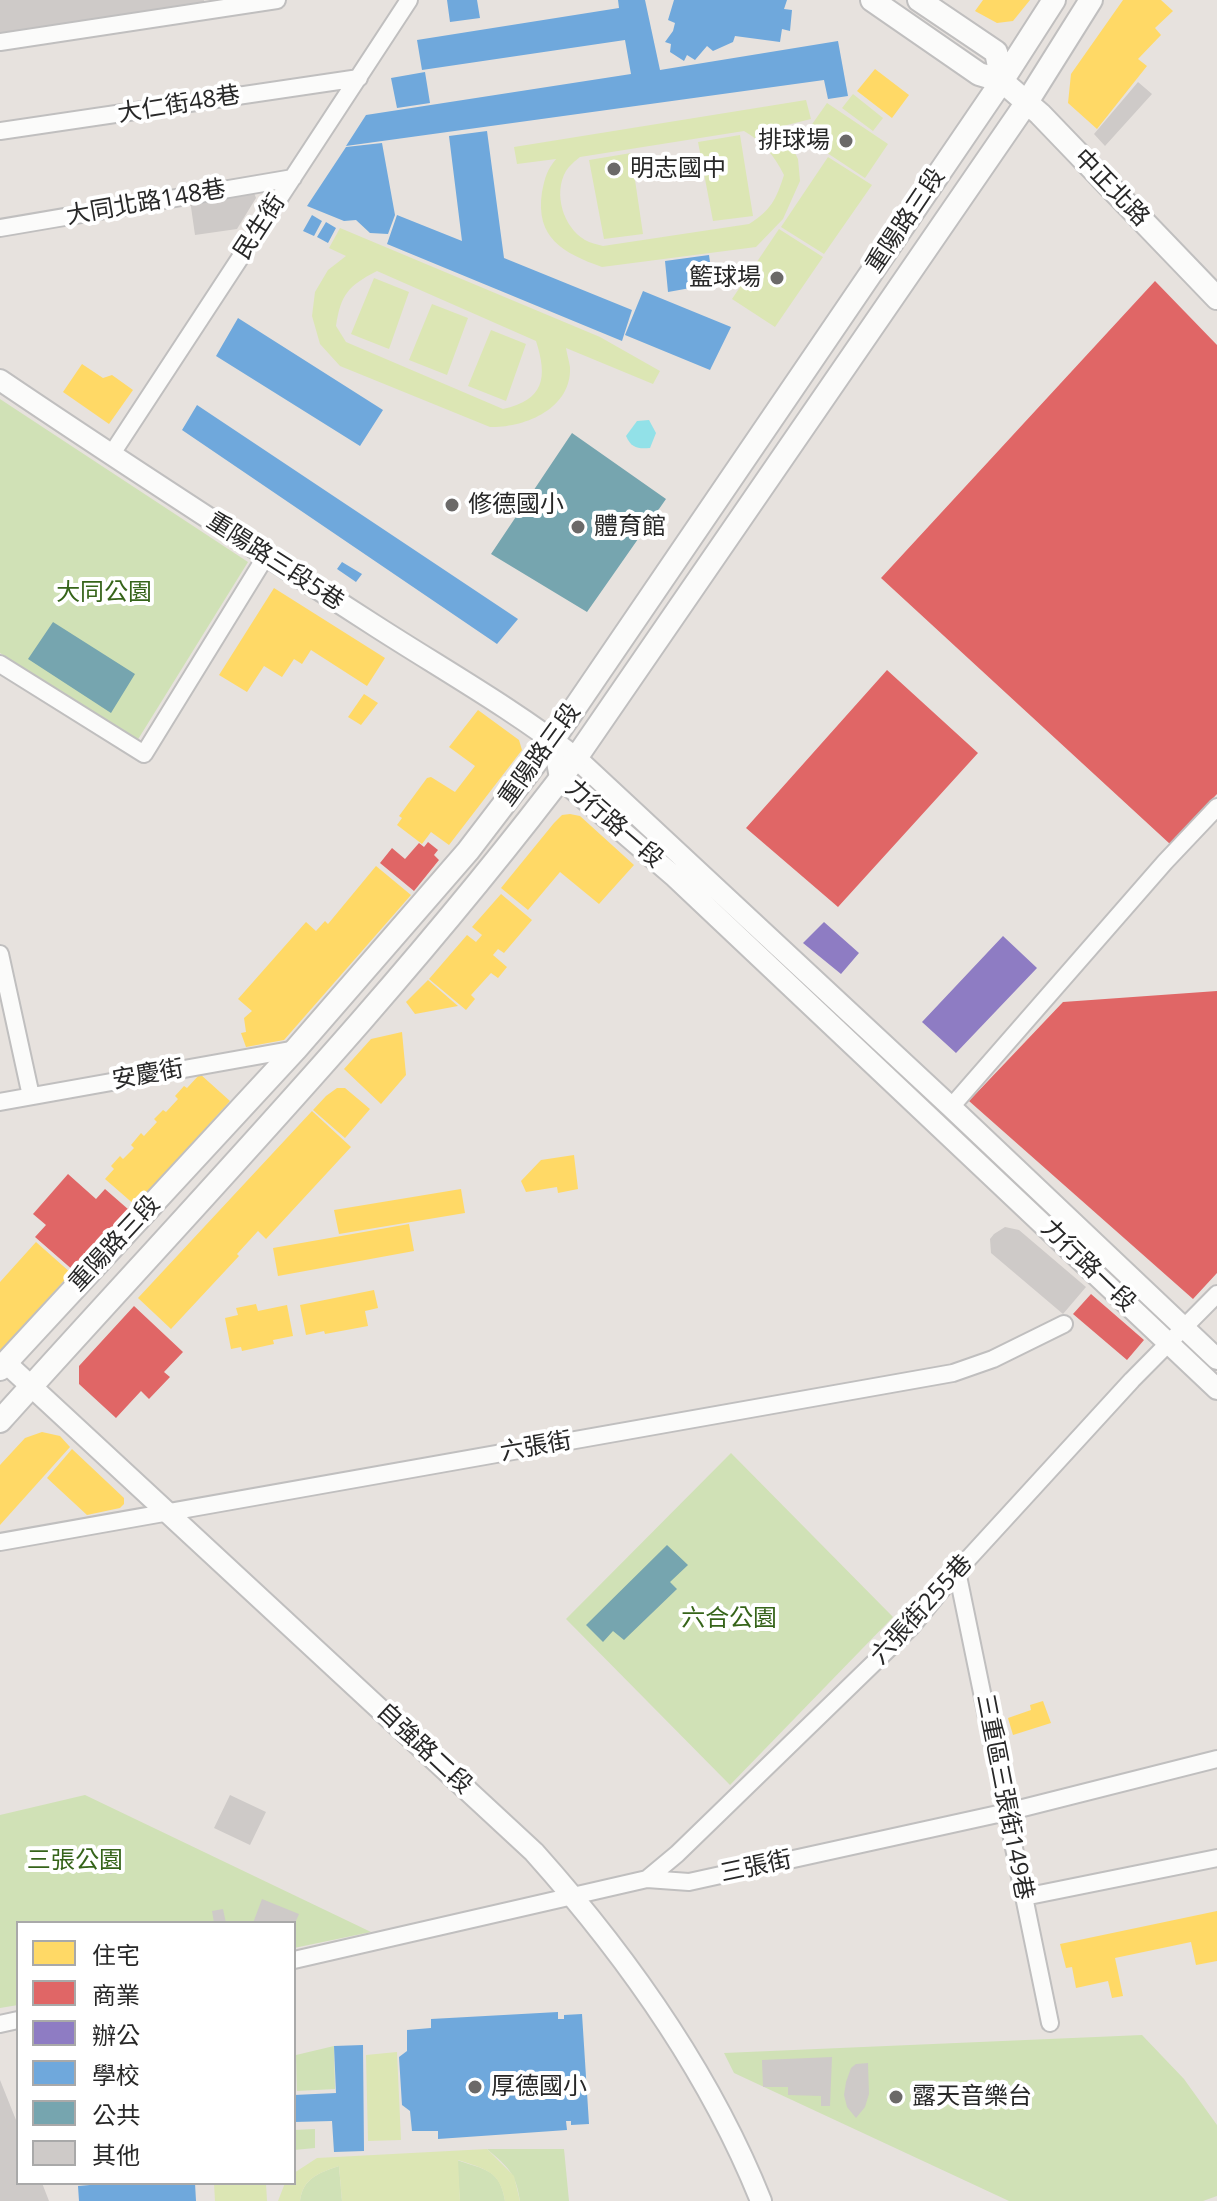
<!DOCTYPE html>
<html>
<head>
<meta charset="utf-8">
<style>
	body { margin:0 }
	#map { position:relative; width:1217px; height:2201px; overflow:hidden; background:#e7e2de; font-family:"Open Sans","Noto Sans TC",sans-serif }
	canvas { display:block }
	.legend { position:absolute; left:16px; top:1921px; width:280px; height:264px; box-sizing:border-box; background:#fff; border:2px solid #a9a9a9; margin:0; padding:10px 14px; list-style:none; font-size:24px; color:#282828 }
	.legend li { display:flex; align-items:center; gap:16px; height:40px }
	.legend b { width:40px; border:2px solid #a9a9a9 }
</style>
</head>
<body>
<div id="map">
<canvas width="1217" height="2201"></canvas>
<ul class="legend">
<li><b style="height:22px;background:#ffd966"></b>住宅</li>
<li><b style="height:22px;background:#e06666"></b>商業</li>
<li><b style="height:22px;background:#8e7cc3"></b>辦公</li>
<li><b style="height:22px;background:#6fa8dc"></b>學校</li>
<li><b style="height:22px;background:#76a5af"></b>公共</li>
<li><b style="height:22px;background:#cecac8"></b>其他</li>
</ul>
</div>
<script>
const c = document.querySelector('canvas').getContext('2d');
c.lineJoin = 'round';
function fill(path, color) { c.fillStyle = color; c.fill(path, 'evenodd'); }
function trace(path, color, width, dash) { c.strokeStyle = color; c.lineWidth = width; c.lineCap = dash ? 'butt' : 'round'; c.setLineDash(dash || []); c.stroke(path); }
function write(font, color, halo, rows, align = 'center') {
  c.font = font + ' "Open Sans","Noto Sans TC",sans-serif'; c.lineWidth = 8; c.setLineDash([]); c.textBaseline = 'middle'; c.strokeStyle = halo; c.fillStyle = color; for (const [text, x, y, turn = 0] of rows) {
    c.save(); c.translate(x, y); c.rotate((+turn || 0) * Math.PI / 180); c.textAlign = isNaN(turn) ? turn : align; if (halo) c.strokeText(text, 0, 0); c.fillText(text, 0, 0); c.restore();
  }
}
fill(new Path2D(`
	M0,399L248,562L137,741L0,653Z
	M731,1453L893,1617L730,1785L566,1619Z
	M85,1795L371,1932L294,1948V1923H18V2005L0,2008V1815Z
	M1142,2035L1184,2079L1217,2125V2196L1203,2201H1009L734,2073L724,2053Z
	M334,2046L335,2089L297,2091L296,2055Z
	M315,2129V2148L294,2150V2130Z
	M487,2149H564L569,2201H520C516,2173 508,2167 487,2149Z
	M457,2160C484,2170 500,2168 505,2201H460Z
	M339,2166L342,2201H300C303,2178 319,2173 339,2166Z`), '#d0e1b6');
fill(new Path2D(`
	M853,94L883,118L873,131L842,108Z
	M806,100L811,119L775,128L791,145L798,159L800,181L783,219L756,247L602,267C563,253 535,238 542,192C545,177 547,170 556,159L517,164L514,147ZM744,131C763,142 774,155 784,175C776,200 771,210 749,224L603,246C597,244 590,243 585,240C563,227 553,193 566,171C569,166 575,161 580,157Z
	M827,103L888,144L865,178L803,137Z
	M740,135L753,216L713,221L698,142Z
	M631,153L643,234L604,239L589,160Z
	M828,157L872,185L824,254L781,227Z
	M340,228L600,337L660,371L653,384L566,348C567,354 569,361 570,367C572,409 524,428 490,427L340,366L320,344L312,316L315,292L328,270L346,256L329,248ZM377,271L536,341C548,378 544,400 503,409L346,342L336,326C341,294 348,286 377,271Z
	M779,229L823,257L775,327L732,299Z
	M374,278L409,292L389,349L351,334Z
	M432,304L468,318L447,375L409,360Z
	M491,330L526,344L506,401L468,386Z
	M397,2052L401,2140L368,2141L366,2055Z
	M487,2149L514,2176L520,2201H505C500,2170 484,2169 458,2160L460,2201H342L339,2166C319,2173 303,2178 300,2201H278L285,2183H294V2173L317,2158Z
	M214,2183H266L267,2201H215Z`), '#dce6b4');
fill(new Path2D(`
	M649,420L656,433L650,448C638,449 631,448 626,436L637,421Z`), '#92e1e8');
fill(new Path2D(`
	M983,0H1030L1013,21L997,23L975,11Z
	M1123,0H1161L1173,11L1155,28L1161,35L1138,59L1147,66L1097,129L1068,103L1071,74Z
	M875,69L909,95L892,118L857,91Z
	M82,364L103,378L112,375L133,390L109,424L63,392Z
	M274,588L385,658L367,686L311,650L302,664L294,659L282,677L264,666L247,692L219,675Z
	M364,694L378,703L361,725L348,717Z
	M478,710L519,740L522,750L449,845L431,832L422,844L397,825L402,818L399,816L427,778L431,777L455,792L475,766L449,747Z
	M570,814L580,816L634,865L599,904L560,872L528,910L501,888L554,823L562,815Z
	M376,866L411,895L284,1040L246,1047L241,1033L246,1032L244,1018L252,1011L238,999L306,922L316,931L325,921L328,924Z
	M501,894L532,920L504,953L498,949L493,955L507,967L498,978L491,973L471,995L475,999L466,1010L429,979L467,935L476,942L482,935L472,927Z
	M428,980L458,1006L415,1014L406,1002Z
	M402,1032L406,1075L381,1104L344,1069L371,1039Z
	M200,1074L230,1101L136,1206L105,1179L114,1169L111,1166L120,1156L123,1159L134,1148L131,1145L141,1133L144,1136L157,1122L154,1119L163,1110L166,1112L178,1099L175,1096L184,1086L187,1088Z
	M337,1088H345L370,1109L345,1138L313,1110L326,1096Z
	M312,1111L351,1147L266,1239L258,1231L237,1254L239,1256L171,1329L138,1298Z
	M574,1155L578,1189L558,1193L557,1187L526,1192L521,1181L541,1160Z
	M461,1189L465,1213L339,1234L334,1210Z
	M409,1224L414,1251L278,1276L273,1248Z
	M36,1242L71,1273L0,1352V1282Z
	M374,1290L378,1308L365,1311L368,1326L325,1334L324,1331L306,1335L300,1305Z
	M256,1304L258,1311L287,1305L293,1336L273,1340L274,1344L242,1351L241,1347L231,1349L225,1318L238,1315L236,1308Z
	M42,1432L60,1436L70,1447L0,1525V1465L25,1438Z
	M72,1449L124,1498V1504L120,1508L87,1515L47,1478Z
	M1043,1701L1051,1723L1013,1735L1008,1718L1031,1710L1030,1705Z
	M1217,1911V1961L1196,1965L1191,1942L1115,1958L1123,1996L1112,1998L1108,1981L1076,1988L1072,1967L1066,1968L1060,1944Z`), '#ffd966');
fill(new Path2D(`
	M1155,281L1217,345V794L1170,844L881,578Z
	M887,670L978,753L838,907L746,828Z
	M428,842L438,850L434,855L439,860L414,891L380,863L392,848L405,859L419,843L424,847Z
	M1217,991V1273L1193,1299L969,1101L1063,1002Z
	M68,1174L96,1199L105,1189L129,1210L74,1271L35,1237L46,1225L33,1214Z
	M1091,1294L1144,1340L1127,1360L1073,1314Z
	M134,1306L183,1352L164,1372L170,1377L149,1399L141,1391L116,1418L79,1384V1366Z`), '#e06666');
fill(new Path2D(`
	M824,922L859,953L841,974L803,943Z
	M1003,936L1037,968L956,1053L922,1022Z`), '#8e7cc3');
fill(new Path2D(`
	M447,0H477L480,18L450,22Z
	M618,0H645L660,70L838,41L848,96L828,99L824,80L346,146L366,115L631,74L625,40L422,70L417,40L619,8Z
	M674,0H787L784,9L792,10L790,31L782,29L780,42L735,36L733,42L713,51L707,46L695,60L687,55L684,61L670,52L671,44L665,42L673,31L675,23L668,20Z
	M425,72L430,103L397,108L391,78Z
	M487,131L504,258L632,310L622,341L387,244L397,215L462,241L449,136Z
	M382,143L395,215L388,234L370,233L356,220L344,221L307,206L346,147Z
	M312,215L322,221L314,236L303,231Z
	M326,222L336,228L328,243L317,237Z
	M709,255L713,284L668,292L665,261Z
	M643,291L731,327L710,370L625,335Z
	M238,318L383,410L360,446L216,356Z
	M197,405L518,619L497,644L182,430Z
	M342,562L362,574L356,582L337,569Z
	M558,2012V2019H564V2015L582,2014L589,2124L571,2125V2121H566L567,2130L438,2139V2131H412L410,2111L402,2105L399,2057L407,2051V2030L431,2028V2019Z
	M363,2045L364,2151L334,2152L332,2121L294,2122V2095L336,2093L334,2046Z
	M90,2183H195L196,2201H79L78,2186L90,2185Z`), '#6fa8dc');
fill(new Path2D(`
	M572,433L666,499L587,612L491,554Z
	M53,622L135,674L111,713L28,659Z
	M667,1545L688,1565L670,1582L677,1589L624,1640L613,1631L603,1642L586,1625Z`), '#76a5af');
fill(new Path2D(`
	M0,0H204V4L0,35Z
	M1138,82L1152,94L1105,146L1094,134Z
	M253,190L256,198L237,229L195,235L190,200Z
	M1005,1227L1019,1230L1086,1287L1063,1314L991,1253L990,1239L994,1234Z
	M230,1795L266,1812L250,1845L214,1828Z
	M119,1855L123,1870L110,1874L106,1858Z
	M262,1899L299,1914L295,1923H253Z
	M223,1909L226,1923H214L212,1911Z
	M832,2057L830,2106H821V2096L788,2095V2087H763L762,2060Z
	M868,2063L869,2094L865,2107L856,2118L847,2107L844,2095L846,2082L851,2068L856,2064Z
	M0,2080L18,2125V2183H42L49,2201H0Z`), '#cecac8');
const minor = new Path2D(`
	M0,42L277,0
	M0,131L359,78
	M0,228L293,178
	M111,455L409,0
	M0,664L144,754L266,556
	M0,954L31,1096
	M0,1102L296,1049
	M951,1107L1165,862L1217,807
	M0,1542L953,1373L993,1359L1064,1324
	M957,1571L1050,2023
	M647,1879L677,1854L912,1626L957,1571L1132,1380L1217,1294
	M1024,1897L1217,1858
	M294,1960L647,1879L689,1882L1007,1812L1217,1759
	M0,2024L18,2020`);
const tertiary = new Path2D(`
	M0,380C124,464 251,546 377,627C444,670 513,709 576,758L951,1107L1217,1359
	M553,740L560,778L675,877L1217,1389
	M6,1363L534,1852C627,1956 709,2071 761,2201`);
const secondary = new Path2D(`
	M872,0L979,74L1002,81L1040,114L1217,298
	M919,0L996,52L1002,81
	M0,1369L296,1049L468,851L553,740L1002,81L1054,0
	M0,1421C196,1203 400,992 576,758L1027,102L1091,0`);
trace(minor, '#c0bfbf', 20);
trace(tertiary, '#c0bfbf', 24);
trace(secondary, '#c0bfbf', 26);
trace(minor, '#fbfbfa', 16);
trace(tertiary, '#fbfbfa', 20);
trace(secondary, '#fbfbfa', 22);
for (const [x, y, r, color] of [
	[846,141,8,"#6b6968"],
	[614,169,8,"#6b6968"],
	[777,278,8,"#6b6968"],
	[452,505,8,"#6b6968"],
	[578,527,8,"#6b6968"],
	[475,2087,8,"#6b6968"],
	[896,2097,8,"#6b6968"]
]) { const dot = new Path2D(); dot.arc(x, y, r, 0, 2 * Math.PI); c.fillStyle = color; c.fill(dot); trace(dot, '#fff', 3); }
write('24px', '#282828', '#fff', [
	["大仁街48巷",179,105,-9],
	["中正北路",1111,188,46],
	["大同北路148巷",146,203,-10],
	["重陽路三段",906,221,-56],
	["民生街",260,227,-57],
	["重陽路三段5巷",275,562,33],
	["重陽路三段",540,755,-54],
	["力行路一段",614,824,41],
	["安慶街",148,1075,-10],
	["重陽路三段",115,1244,-47],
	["力行路一段",1088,1266,44],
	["六張街",536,1447,-10],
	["六張街255巷",922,1610,-48],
	["自強路二段",424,1749,43],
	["三重區三張街149巷",1004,1797,79],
	["三張街",756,1867,-12]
]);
write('24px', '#282828', '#fff', [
	["排球場",830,141,"right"],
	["明志國中",630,169],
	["籃球場",761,278,"right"],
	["修德國小",468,505],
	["體育館",594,527],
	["厚德國小",491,2087],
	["露天音樂台",912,2097]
], 'left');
write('24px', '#36641a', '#fff', [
	["大同公園",104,593],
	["六合公園",729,1619],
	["三張公園",75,1861]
]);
</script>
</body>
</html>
